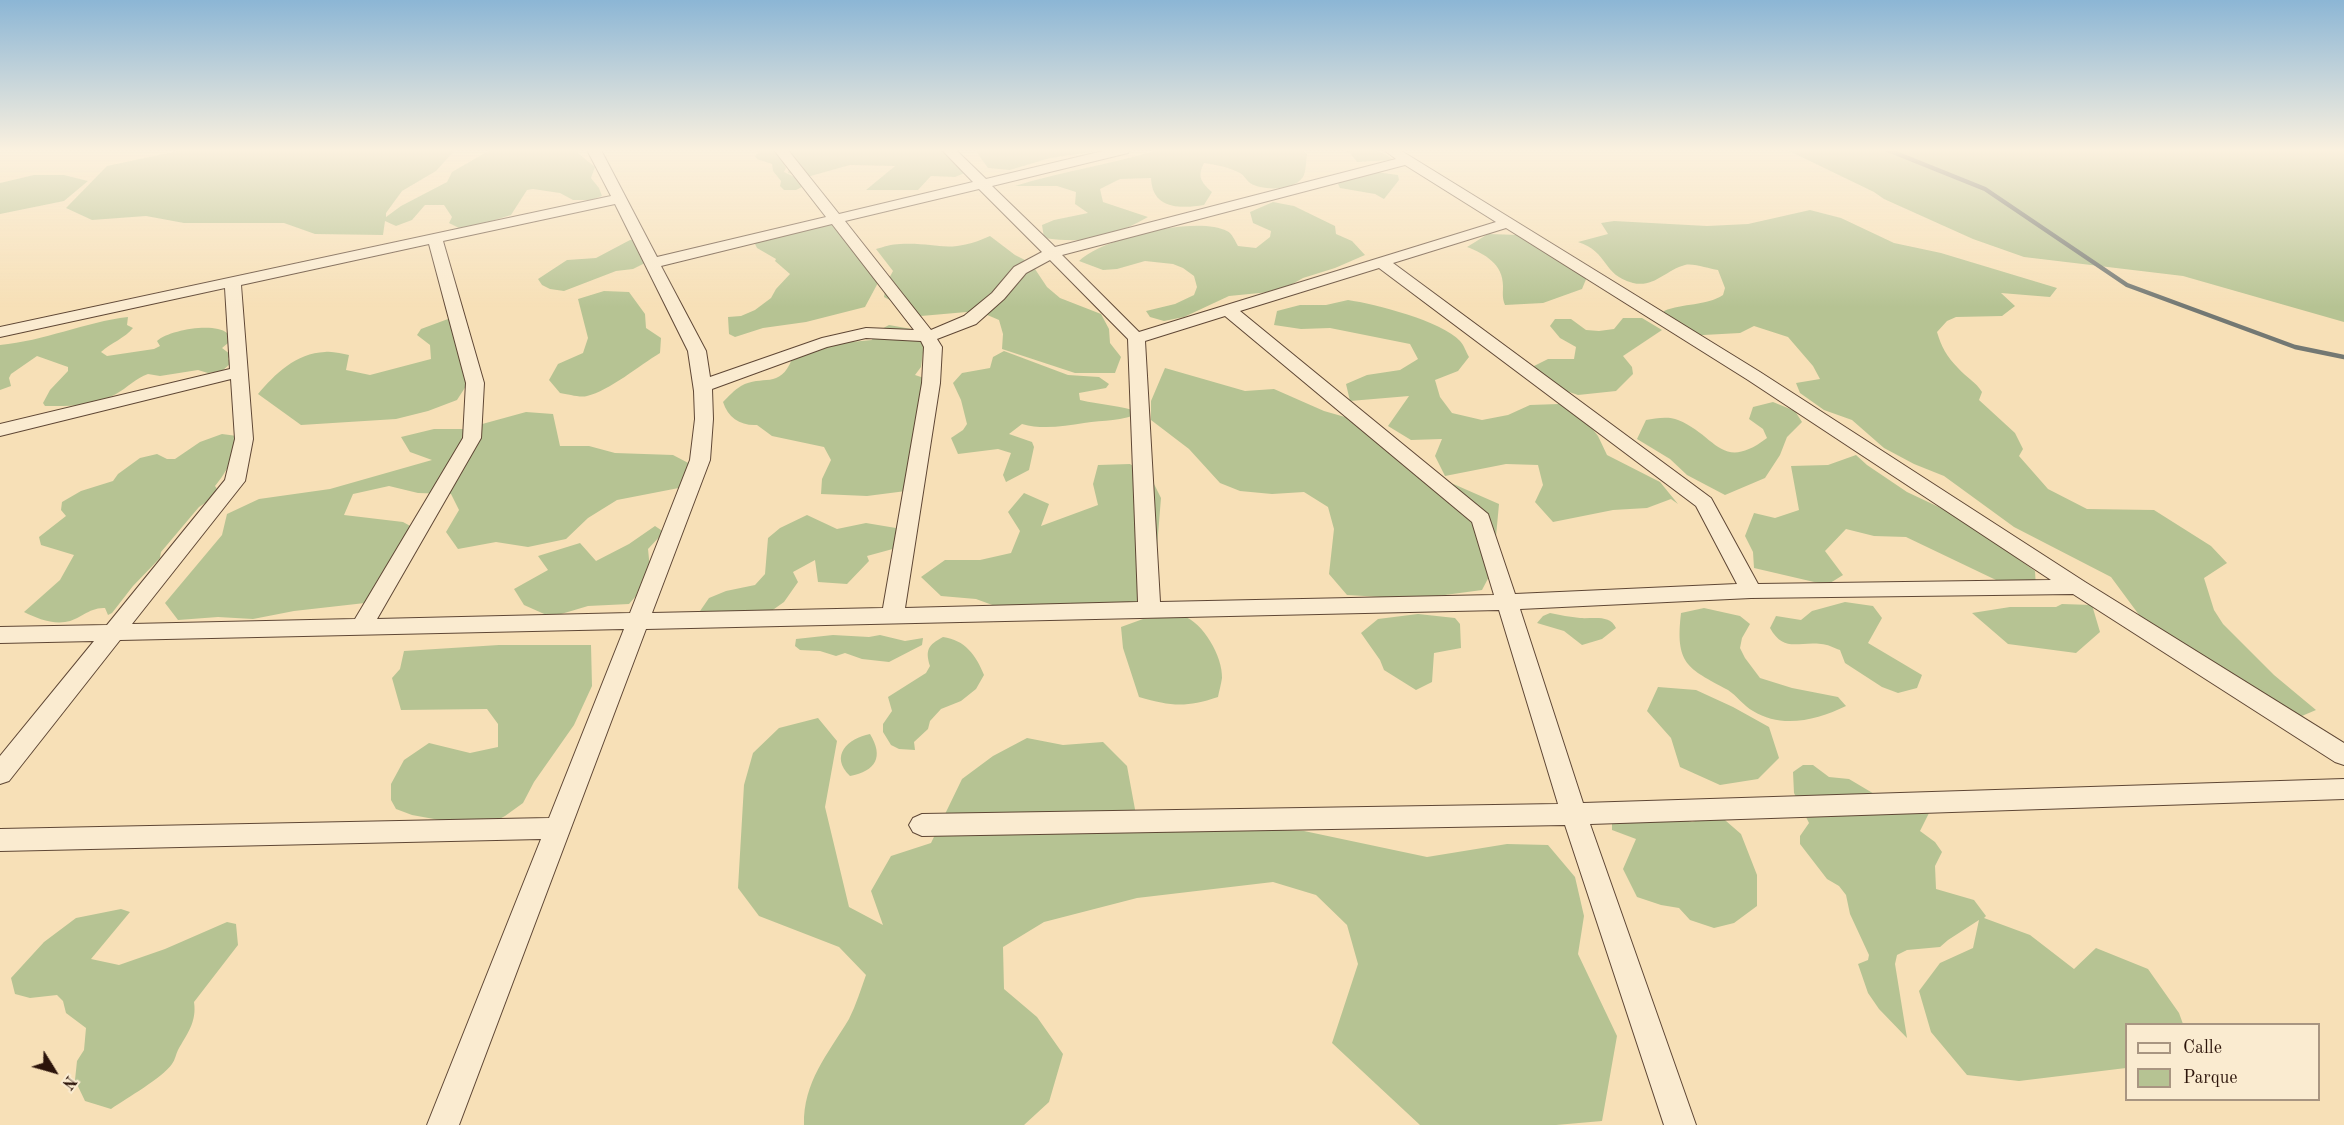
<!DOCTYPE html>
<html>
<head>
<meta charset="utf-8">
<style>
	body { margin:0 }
	#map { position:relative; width:2344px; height:1125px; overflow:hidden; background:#f7e0b7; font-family:"Old Standard TT",serif }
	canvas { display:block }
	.legend { position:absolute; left:2125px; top:1023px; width:195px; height:78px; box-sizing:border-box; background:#faebd0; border:2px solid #a89581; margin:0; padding:8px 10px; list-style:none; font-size:18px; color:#2c140a }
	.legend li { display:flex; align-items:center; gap:12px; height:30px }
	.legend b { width:30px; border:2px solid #a89581 }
	.north { position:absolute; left:24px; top:1041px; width:60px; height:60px; -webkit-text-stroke:4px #faebd0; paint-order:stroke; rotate:127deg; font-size:16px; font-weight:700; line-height:24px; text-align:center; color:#2c140a }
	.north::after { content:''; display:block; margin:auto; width:21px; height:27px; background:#2c140a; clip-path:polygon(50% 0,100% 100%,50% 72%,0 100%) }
</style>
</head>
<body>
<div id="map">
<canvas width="2344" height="1125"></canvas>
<ul class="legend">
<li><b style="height:8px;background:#faebd0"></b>Calle</li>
<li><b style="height:16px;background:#b6c393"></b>Parque</li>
</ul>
<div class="north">N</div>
</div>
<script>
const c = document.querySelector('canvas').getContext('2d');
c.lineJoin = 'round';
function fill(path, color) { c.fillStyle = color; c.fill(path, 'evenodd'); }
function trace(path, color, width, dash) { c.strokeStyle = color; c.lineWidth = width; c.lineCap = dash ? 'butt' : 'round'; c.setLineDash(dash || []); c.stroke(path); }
fill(new Path2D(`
	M182,150H455L436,171L402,191L386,213V217L401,206L447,182L452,172L490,150H579L578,153L595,167L591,178L599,188L602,196L591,200H573L560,193L533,189L527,190L511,215L463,230L449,223L452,217L444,205H425L412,220L396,226L385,221L383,235L315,234L284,223H184L146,216L92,220L66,208L107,166Z
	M753,150H777L786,168L784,172L797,178L802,187L796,190H784L780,186L781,181L773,171L772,164L757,159L755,156L758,153Z
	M786,150H951L967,172L955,177L931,176L918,190H866L895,166L850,165L807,177L788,173L791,162Z
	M975,150H1104L1050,158L1010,170L988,168Z
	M1157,150H1302L1307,154C1306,162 1306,172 1303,177C1294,191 1262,191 1250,183C1246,180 1244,175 1240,173C1229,167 1216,165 1204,163C1197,177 1201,182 1212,192L1204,205C1180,209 1152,209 1151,178L1120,179L1100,189L1103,202L1148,217C1111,238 1088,244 1044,238L1042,225L1054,220L1088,213L1075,204L1076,192L1057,186H1015C1062,171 1110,165 1157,150Z
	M1324,150C1345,150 1377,144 1393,160L1357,162L1350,153L1343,150Z
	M1787,150H2344V322L2183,276L2024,257L1973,239L1884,199L1874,192Z
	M1376,172L1398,175L1399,180L1384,199L1375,194L1340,188L1338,184L1347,177Z
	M34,175H64L88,181L64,201L0,214V183Z
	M1273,202L1294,206L1335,226L1336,234L1352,241L1365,255L1335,268L1303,278L1280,291L1229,296L1184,317L1164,321L1150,317L1146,311L1175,304L1194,295L1197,287L1194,276L1183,268L1173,264L1145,261L1117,269L1103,270L1079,261C1102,238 1197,215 1227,231C1232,233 1235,241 1238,246L1256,248L1270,237L1271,231L1253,223L1250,212Z
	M1810,210L1841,218L1894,243L1941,253L2057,288L2050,297L2001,293L2015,306L2002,316L1956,317L1947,321L1937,332C1941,346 1947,357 1958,368C1966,377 1976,382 1982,392L1979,400L2015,433L2023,449L2019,456L2048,489L2087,509L2154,510L2211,546L2227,563L2204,578L2214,610L2223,624L2274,675L2316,710L2290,721L2148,627L2111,577L2014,527L1944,476L1914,464L1884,448L1852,420L1824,410L1800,393L1796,383L1820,379L1813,366L1788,337L1754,326L1740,333L1685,336L1664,325V311C1683,303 1706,306 1723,295L1725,288L1718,270C1709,269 1694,263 1685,265C1666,270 1654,288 1633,283C1602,275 1609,252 1578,242L1608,234L1601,223L1614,221L1707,226L1748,224Z
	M827,225H839L880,279L865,307L806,322L763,328L735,337L729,334L728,317L741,316L755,310L771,298L776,289L790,274L775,261L776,259L757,248L755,244L758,240Z
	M1488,234L1520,235L1587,277L1582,289L1543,303L1505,305C1502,298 1503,293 1503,286C1503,264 1485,254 1467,247Z
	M990,236L1015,255L1031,263L1047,287L1060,298L1101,314L1109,329L1110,343L1121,357L1115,373H1075L1002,349L1003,334L999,320L978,311L921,316L884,297L886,284L893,271L876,249C883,247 892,244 900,244C939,242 948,255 990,236Z
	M630,240H637L653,259L633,269L616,271L564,291L550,289L542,285L538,279L567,260L596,258Z
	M604,291L629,292L645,314L646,328L661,338L660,353C640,365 609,391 587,396C580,398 568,394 560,393L549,380L558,364L583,353L588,338L578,299Z
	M1348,300C1375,304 1442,321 1460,341C1464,345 1466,352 1469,357L1458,371L1435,380L1440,397L1452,413L1482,420L1508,415L1530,405L1559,404L1584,418L1598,436L1607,455L1660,482L1678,504L1671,499L1647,508L1613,510L1553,522L1535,502L1543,485L1538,465L1506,464L1445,476L1435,456L1442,439L1411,440L1388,426L1409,396L1350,401L1346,384L1367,375L1400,370L1418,359L1410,344L1330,328L1301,329L1274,325L1277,311L1300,305H1326Z
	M128,317L127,325L133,328C125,338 111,343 101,352L107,356L154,349L160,346L157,341C169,330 214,322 227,333L228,343L222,348L230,354L228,359L231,363L222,371L208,373L198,370L160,376L148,374C136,378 127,388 116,394C94,407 69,406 45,406L43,403L50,390L68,371V367L37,356L11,374L9,378L11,386L0,390V345C44,341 85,322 128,317Z
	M1623,318H1642L1662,330L1623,356L1632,367L1633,374L1616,391L1578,395L1543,383L1530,368L1548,359H1574L1576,347L1560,338L1550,326L1555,319H1571L1586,330L1599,331L1614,329Z
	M448,319L462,327L468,383L457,400L428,411L396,419L301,425L258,394C275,374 296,353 325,352C333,351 342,354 349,355L346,370L370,375L431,359L430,345L417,335L421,329Z
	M889,325L917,330L924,345L921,367L915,375L927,379L906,491L867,496L821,494L822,479L831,460L824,447L772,436L757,425C741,426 728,418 723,402C728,397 734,390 741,386C762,374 780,390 792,359L819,345L872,340L874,333Z
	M1004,351L1068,375L1099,377L1109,384L1106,388L1079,393L1080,400C1101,405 1121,405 1141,413C1122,421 1104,420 1084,423C1064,426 1043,430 1022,424L1009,434L1032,442L1034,447L1029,470L1006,482L1003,475L1011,453L998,449L958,454L951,438L963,430L967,424L961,400L953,383L962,373L990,368L993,357Z
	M1165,368L1245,391L1274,389L1324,411L1352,419L1371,433L1387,451L1410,465L1499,504L1493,569L1482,590L1415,599L1347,595L1329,574L1334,529L1328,507L1304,492L1272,494L1240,491L1220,483L1189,449L1151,420V401Z
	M1773,402L1795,411L1802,422L1787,437L1780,455L1765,478L1725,495L1687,475L1670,459L1637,439L1646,420C1656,418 1669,416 1678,420C1716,435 1721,473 1767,438L1763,429L1749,419L1753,407Z
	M526,412L553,414L560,446H589L615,453L673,455L694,466L689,486L617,500L588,518L566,539L528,547L496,542L458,549L446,532L459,510L451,494L418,493L389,486L353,494L344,515L403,522L423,533L406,557L378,579L365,603L294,611L253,619L218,617L178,620L165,603L222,535L227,514L259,499L330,489L432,460L410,452L401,437L434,429H464Z
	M222,434L237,436C238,452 226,473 215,486L217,489L214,497L199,507L161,552L160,558L133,586L112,613L108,615L105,608C89,607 80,620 65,622C51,624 36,618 24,612L60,580L74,555L41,545L39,537L66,516L61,510L62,502L81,491L113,481L118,474L140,458L157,454L167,459H175L200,442Z
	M1856,455L1867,465L1907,492L1962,518L2035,571L2036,588L1996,580L1906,537L1874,536L1846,529L1825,551L1843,575L1827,585L1754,568L1753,552L1745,536L1754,513L1775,518L1799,510L1791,466L1828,465Z
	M1130,464L1151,478L1161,498L1153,596L1123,613L1006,610L976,599L941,596L921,577L945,560H980L1011,553L1020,531L1008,512L1024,493L1049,504L1041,526L1098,505L1093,484L1098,465Z
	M807,515L837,529L866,523L896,528L900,547L867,556L869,561L847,584L818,582L815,560L793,572L798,582L784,602L760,619L698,614L709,598L726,591L755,585L765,574L768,538L780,528Z
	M655,526L664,532L648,549L651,579L629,604L588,606L551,617L524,605L514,589L548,570L538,556L580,543L596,561L629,544Z
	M1845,602L1873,606L1882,618L1868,643L1922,675L1917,688L1898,693L1882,687L1845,663L1840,650C1834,648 1827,644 1821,644C1798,641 1784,653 1770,628L1776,616L1801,620L1812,611Z
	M2062,604L2092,605L2100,632L2076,653L2008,644L1972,613L2010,607H2056Z
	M1704,608L1740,616L1750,624L1742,638L1740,648L1745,658L1760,678L1792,688L1838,697L1846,706C1817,720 1782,729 1753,711C1744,706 1737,696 1728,690C1687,668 1675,664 1681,613Z
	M1550,613C1560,615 1570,617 1580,618C1593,619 1610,614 1616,628L1602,639L1582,645L1564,631L1537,623L1543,616Z
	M1418,614L1455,618L1460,624L1461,648L1434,653L1432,682L1416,690L1384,670L1380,660L1361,633L1378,619Z
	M1183,616C1203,622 1223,657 1222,678C1221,685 1219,691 1218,697C1185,708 1171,706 1139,697L1123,648L1121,627L1143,619Z
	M833,635L869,637L880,635L905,641L923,638L922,645L889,662L862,659L845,653L836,656L820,651L800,650L795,646L796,639Z
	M943,637C965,640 976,655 984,675L976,689L961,701L941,709L930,721L928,729L914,742L915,750L899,749L891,745L883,732V724L892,711L888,697L926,673L930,666C925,650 928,645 943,637Z
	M499,645H591L592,686L574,725L534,782L523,803L505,816L488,825H467L412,815L396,809L391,800V784L404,760L429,743L470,753L498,747V724L487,709L401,710L392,678L400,669L404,651Z
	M1658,687L1696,690L1733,707L1769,727L1779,758L1758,779L1720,785L1680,767L1671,738L1647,711Z
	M818,718L837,741L825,807L849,907L883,925L871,891L891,856L931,843L962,779L993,756L1027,738L1063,745L1103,742L1127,766L1139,831L1179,826L1304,831L1427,857L1507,844L1548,845L1575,877L1584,916L1578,954L1617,1036L1602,1121L1556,1125H1420L1332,1043L1358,964L1347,925L1316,895L1273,882L1137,898L1044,922L1003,947L1004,989L1037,1017L1063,1054L1049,1102L1024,1125H804C803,1082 828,1054 849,1019C856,1005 861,989 866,975L839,947L759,916L738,888L744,785L753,753L779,728Z
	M870,734C884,757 876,771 850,776C829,756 848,738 870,734Z
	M1803,765H1813L1829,777L1849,779L1876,795L1924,804L1929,813L1920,831L1935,842L1942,852L1935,866L1936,889L1974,900L1986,916L1984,918L2030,935L2074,969L2096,948L2148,969L2179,1013L2183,1024H2126V1068L2019,1081L1967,1075L1931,1032L1919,991L1940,963L1973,948L1979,920L1948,940L1940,947L1907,950L1897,955L1895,964L1907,1038L1879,1009L1868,993L1858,964L1868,960L1869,955L1850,914L1846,895L1839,886L1827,879L1800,844V836L1809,823L1794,793L1793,772Z
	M1664,814L1692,822L1718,814L1741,834L1757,875V906L1734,923L1714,928L1690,920L1679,908L1661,905L1637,897L1623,869L1636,839L1612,830V824Z
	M121,909L130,912L91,959L119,965L165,949L227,922L236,924L238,945L194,1002C197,1022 187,1034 178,1050C176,1054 175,1060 172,1064C162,1078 127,1098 111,1109L85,1101L75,1080L77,1061L84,1050L86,1028L66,1013L63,1001L57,995L30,998L15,994L11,978L44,942L76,918Z`), '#b6c393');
trace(new Path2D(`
	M1888,150L1985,189L2127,285L2295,347L2344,357`), '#737873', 4.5);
const street = new Path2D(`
	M587,150H601L657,257L826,217L774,150H788L839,214L973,182L942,150H956L986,179L1107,150H1130L1128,153L992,186L1055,247L1396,159L1384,150H1400L1760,372L2085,582L2344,743V765L2335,762L2073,594L1751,598L1520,609L1583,803L2344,779V799L1590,824L1696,1125H1664L1565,825L922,836L913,832L909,825L913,818L922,814L1558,804L1499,610L646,629L459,1125H427L541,839L0,851V829L549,818L624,629L120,640L9,781L0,784V756L94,641L0,643V627L107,625L225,480L235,439L231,379L0,436V424L230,369L225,288L0,337V327L611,196ZM1405,165L1496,222L1139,332L1062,255ZM979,189L1042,252L1014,267L992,293L964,316L931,330L845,221ZM615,204L688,351L694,391L695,419L690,460L630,613L377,619L481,438L484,383L443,241ZM832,224L914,330L866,328L822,338L710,377L706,351L661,266ZM1506,228L1748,380L2051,580L1758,584L1711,498L1393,263ZM429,244L466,383L463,438L355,619L132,624L245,481L253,439L241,285ZM1050,260L1128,339L1138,602L905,608L940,383L942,347L937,339L976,324L1004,299L1026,273ZM1379,268L1696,506L1737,584L1515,594L1488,514L1240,311ZM1225,316L1472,522L1494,595L1160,602L1145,341ZM866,338L921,341L924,347L922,383L883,608L652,613L710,460L713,419L712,389L827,347Z`);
trace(street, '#5f4735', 2);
fill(street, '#faebd0');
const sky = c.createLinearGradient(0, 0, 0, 307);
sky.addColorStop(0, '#8cb6d5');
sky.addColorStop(0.49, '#fbf1df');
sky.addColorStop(1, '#fbf1df00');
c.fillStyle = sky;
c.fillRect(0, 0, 2344, 307);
</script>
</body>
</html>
